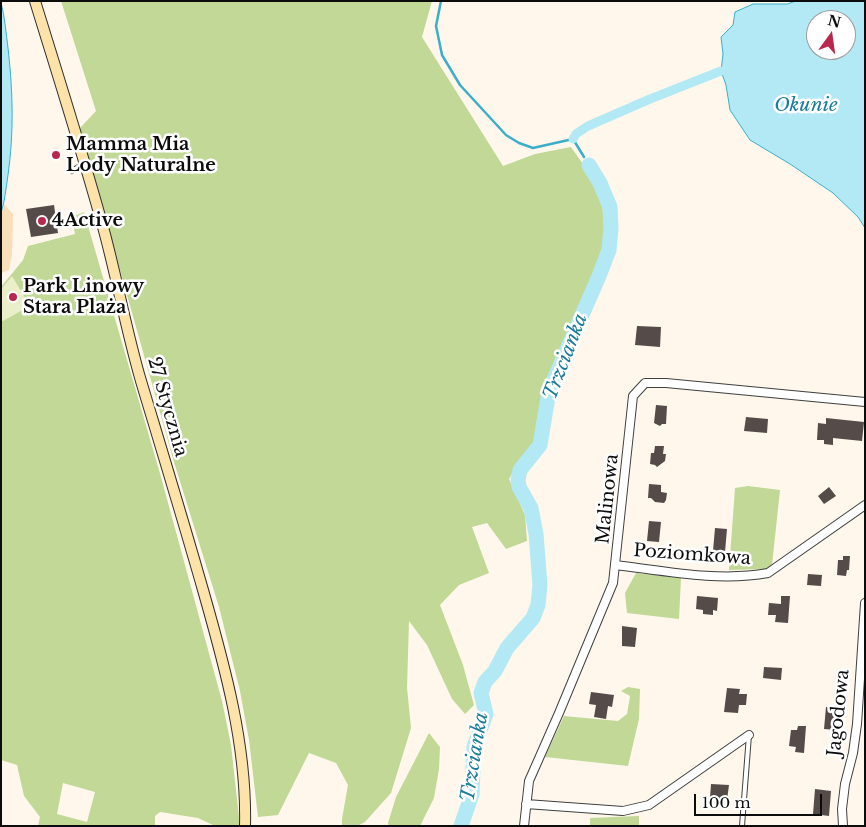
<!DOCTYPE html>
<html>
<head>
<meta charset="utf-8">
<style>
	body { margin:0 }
	#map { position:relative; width:866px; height:827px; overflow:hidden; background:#fff7ec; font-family:"Libre Baskerville",serif }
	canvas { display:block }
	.frame { position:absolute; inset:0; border:2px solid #0c0c0c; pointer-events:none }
	.north { position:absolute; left:806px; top:10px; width:50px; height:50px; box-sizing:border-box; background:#fff; border:1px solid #9e9e9e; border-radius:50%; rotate:14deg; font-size:14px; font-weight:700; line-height:20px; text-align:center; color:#0c0c0c }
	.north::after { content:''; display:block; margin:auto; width:18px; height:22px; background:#b8284d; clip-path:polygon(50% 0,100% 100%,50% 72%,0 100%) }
	.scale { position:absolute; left:694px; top:794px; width:128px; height:22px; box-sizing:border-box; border:2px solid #0c0c0c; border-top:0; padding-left:6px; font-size:15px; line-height:18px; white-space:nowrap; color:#0c0c0c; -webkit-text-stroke:4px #fff; paint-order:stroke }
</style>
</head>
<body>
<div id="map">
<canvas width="866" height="827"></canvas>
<div class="frame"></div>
<div class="north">N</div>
<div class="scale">100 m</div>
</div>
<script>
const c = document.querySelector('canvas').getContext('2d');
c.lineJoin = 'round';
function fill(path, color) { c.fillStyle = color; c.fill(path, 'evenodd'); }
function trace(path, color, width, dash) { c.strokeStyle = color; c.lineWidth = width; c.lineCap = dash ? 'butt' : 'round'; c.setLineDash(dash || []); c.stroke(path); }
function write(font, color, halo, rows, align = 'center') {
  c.font = font + ' "Libre Baskerville",serif'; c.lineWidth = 5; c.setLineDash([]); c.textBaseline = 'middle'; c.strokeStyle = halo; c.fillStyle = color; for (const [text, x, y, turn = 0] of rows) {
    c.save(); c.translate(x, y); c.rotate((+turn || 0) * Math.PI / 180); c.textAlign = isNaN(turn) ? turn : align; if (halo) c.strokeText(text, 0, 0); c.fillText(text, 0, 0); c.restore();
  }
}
fill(new Path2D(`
	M61,1H432L422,37L503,166L535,154L571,147L585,167L602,201L605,240L585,296L542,394L536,444L516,467L509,479L525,515L527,541L506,549L487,523L472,527L489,573L459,585L440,605L463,665L474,705L465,714L452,699L427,645L409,621L407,688L411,728L391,793L365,822L357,826H342V819L348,785L336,763L309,753L278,815L258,817L249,740L240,691L219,607L174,462L80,128L96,111Z
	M84,212L161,477L222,701L231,745L240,826H215L198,818L160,812L155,816V826H38L40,817L24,796L17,765L1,760V287L23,260L28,246L75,234L72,217ZM63,783L95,792L87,822L57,814Z
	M748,486L780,490L772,565L767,569L729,570L735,488Z
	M636,573L681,578L679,619L627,613L625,593Z
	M628,687L640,689L639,719L628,766L545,757L564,716L618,721L627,714L630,696L621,691Z
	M429,733L440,747L439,769L434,798L420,826H389L388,823L396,797Z
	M639,816V826H590V818Z`), '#c1d897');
fill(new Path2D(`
	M4,204L13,214L12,255L9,270L1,273V213Z`), '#f9deba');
fill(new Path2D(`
	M12,276L30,306L1,322V289Z`), '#eaefc9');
const water = new Path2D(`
	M796,1H865V228L858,217L833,193L790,164L750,140L730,110L726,85L721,71L723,54L721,37L733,25L735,12L753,4H787ZM816,20H846V50H816Z
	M1,2C5,18 6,33 8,48C13,91 14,133 8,175C6,188 5,201 1,213Z`);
fill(water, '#b2e9f4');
trace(water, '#3baec9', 1);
trace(new Path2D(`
	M441,1L436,26L442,55L460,85L506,135L519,143L533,148L573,139L584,157`), '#3baec9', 2.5);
trace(new Path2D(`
	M573,139L576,134L588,126L650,99L721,71`), '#b2e9f4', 9);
trace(new Path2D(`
	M461,826L472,794L474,747L486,714L481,693L485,682L495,671L507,648L533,618L538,605L540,585L536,534L531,508L519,487L518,480L520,470L540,445L549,391L599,276L609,250L611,228L610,207L600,183L589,165`), '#b2e9f4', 15);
fill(new Path2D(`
	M54,205L58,233L31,237L26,209Z
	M637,326L661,327L660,347L635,345Z
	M656,405L667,406L666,424H662L660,426L654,423Z
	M746,417L768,419L767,433L744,431Z
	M826,418L864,422L862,441L833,438V445L824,444V440H817L818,423L826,424Z
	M655,446H664L663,454H666L665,461L657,467L655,465L650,464L651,453H654Z
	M649,484L661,485V492L667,493L666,500L664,503L655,502L651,498H648Z
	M829,487L836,496L824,504L818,496Z
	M649,521L661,522L659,542L647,541Z
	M715,528L727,529L725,552L713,551Z
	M843,556H850L849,570H847L846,576L837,575L838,560H843Z
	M808,574L822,575L821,586L807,585Z
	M697,596L718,598L717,611L713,610V615L703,614V610L696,609Z
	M781,596H790L788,623L775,622L776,615H768L769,603L781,604Z
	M622,626L637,628L635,647L622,646Z
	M764,667L782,668L781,680L763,678Z
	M727,688L740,689L739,694H747L746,705H739L738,713L724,712Z
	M591,692L614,695L612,707L608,706L606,719L594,717L596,705L589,704Z
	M826,707L838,708L836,730L824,729Z
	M798,726H806L804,753L795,752L796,747L789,746L791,730H797Z
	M711,784L729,785L727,800L710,798Z
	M815,789L831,791L829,816L813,814Z`), '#554b49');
const service = new Path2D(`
	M72,171L83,164
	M742,826L749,735`);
const minor = new Path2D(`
	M616,565C665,571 719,582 768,573L865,505
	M526,804L623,811L649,805L749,735
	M524,826L529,781L559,713L613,583L633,396L645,383H666L865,402
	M843,826L842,809L845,784L853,753L857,724L865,603`);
const secondary = new Path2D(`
	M35,1C58,76 82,151 103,227C117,278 126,330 141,381C162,451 183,520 203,590C225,667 247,746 245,826`);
trace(service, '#3f3f3f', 6);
trace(minor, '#3f3f3f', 10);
trace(secondary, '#2e2e2e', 12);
trace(service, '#fff', 4);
trace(minor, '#fff', 8);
trace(secondary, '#fde2a9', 10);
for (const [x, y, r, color] of [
	[56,155,5,"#b8284d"],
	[42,221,5,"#b8284d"],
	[13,297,5,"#b8284d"]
]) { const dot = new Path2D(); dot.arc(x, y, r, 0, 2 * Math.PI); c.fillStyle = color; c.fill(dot); trace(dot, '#fff', 2); }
write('bold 18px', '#0c0c0c', '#fff', [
	["Mamma Mia",66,145],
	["Lody Naturalne",66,166],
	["4Active",52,221],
	["Park Linowy",23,287],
	["Stara Plaża",23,308]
], 'left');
write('18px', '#0c0c0c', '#fff', [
	["27 Stycznia",167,407,74],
	["Malinowa",608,499,-84],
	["Poziomkowa",692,555,4],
	["Jagodowa",839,713,-84]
]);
write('italic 19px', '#197c9a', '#fff', [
	["Okunie",806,106],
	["Trzcianka",566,357,-69],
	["Trzcianka",475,757,-81]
]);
</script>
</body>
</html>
